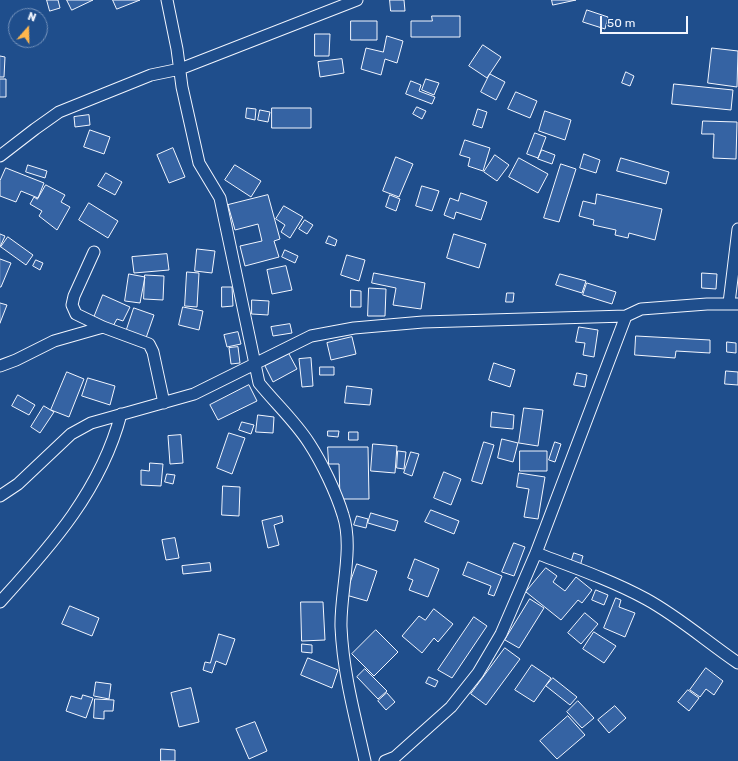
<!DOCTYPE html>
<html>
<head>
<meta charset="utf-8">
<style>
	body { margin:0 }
	#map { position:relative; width:738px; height:761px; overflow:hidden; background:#1f4e8c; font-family:Rubik,sans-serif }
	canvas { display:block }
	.north { position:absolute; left:8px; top:8px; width:40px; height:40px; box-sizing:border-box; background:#1f4e8c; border:1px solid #7391ba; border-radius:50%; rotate:20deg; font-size:11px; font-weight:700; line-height:16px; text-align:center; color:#f2f6ff }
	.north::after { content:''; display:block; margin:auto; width:14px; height:18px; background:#ffb74d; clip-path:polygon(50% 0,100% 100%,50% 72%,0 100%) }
	.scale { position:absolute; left:600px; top:16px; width:88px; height:18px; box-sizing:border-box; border:2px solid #f2f6ff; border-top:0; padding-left:5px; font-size:12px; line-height:14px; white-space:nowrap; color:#f2f6ff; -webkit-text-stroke:3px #1f4e8c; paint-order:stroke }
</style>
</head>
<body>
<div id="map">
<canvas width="738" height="761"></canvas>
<div class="north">N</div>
<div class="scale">50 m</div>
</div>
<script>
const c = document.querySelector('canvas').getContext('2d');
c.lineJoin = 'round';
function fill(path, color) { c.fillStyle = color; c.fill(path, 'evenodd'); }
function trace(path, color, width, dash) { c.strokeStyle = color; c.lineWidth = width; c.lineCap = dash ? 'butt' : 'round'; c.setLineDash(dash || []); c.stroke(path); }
const building = new Path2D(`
	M47,0H58L60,8L50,11Z
	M67,0H93L72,10Z
	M113,0H140L117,9Z
	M390,0H404L405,11H391Z
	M552,0H576L553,5Z
	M587,10L608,17L605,29L583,22Z
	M432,16H460V37H411V21H432Z
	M351,21H377V40H351Z
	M315,34H330L329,56H315Z
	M387,36L403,41L397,63L385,59L381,75L361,69L366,48L383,52Z
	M483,45L501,57L487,78L469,66Z
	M712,48L738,51L737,87L708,83Z
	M0,56L5,57L4,77H0Z
	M342,59L344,73L320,77L318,62Z
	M626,72L634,76L630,86L622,83Z
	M490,74L505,82L496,100L481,92Z
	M0,79H6V97H0Z
	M426,79L439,83L434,95L422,90Z
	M411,81L421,85L419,91L435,97L432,104L406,94Z
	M674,84L733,90L731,110L672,104Z
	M516,92L537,101L530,118L508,109Z
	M417,107L426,111L422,119L413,114Z
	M247,108L256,109L255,120L246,118Z
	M272,108H311V128H272Z
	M478,109L487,112L482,128L473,125Z
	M260,110L270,112L268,122L258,120Z
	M545,111L571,120L565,140L539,131Z
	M89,115L90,125L75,127L74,117Z
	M703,121L737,122L736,159L713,158L714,134H702Z
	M90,130L110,137L104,154L84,147Z
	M535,133L546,137L538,158L527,154Z
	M465,140L490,148L483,171L468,166L470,158L460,155Z
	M173,148L185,177L169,183L157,155Z
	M542,150L555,155L552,164L538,159Z
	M584,154L600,160L596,173L580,168Z
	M495,155L509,165L497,181L484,172Z
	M396,157L413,164L399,197L383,191Z
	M519,158L548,174L538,193L509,177Z
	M621,158L669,172L666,184L617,171Z
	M561,164L576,169L559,222L544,218Z
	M28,165L47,171L45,178L26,172Z
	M235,165L261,181L251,197L225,180Z
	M6,168L44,183L38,198L21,191L16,202L0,196V181Z
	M106,173L122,182L115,195L98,186Z
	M46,185L65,195L61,202L70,207L57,230L39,216L42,211L30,204L34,197L37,199Z
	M422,186L439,191L432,211L416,206Z
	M461,193L487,202L481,220L456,212L454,219L444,215L450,198L458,201Z
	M597,194L662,209L655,240L629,233L628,238L615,235L616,230L593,225L594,220L579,216L583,201L595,204Z
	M268,195L280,239L274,241L279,257L245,266L240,246L262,241L258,224L235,230L228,205Z
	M390,195L400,199L396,211L386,207Z
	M89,203L118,221L108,238L79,220Z
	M284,206L303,217L290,238L281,232L285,225L276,219Z
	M305,220L313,225L307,234L299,229Z
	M0,234L5,236L0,247Z
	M454,234L486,244L479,268L447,258Z
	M329,236L337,240L335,246L326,243Z
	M8,237L33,255L26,265L1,247Z
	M197,249L215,251L212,273L195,271Z
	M285,250L298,256L295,263L282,257Z
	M167,254L169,270L134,273L132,257Z
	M347,255L365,260L359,281L341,275Z
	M0,259L11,263L1,287H0Z
	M36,260L43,263L40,270L33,266Z
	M286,266L292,290L272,294L267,270Z
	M187,272L199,273L197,307L185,306Z
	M374,273L425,283L421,309L393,305L396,288L372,283Z
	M702,273L717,274L716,289L702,288Z
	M129,274L145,277L140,303L125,301Z
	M560,274L586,281L582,293L556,285Z
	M145,275L164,276L163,300L144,299Z
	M587,283L616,292L612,304L583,295Z
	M222,287H232L233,306L222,307Z
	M369,288L386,289L385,316H368Z
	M351,290L361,291V307H351Z
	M507,293H514L513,302H506Z
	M103,295L130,307L123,321L117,319L112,328L93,320Z
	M252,300L269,301L268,315L252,314Z
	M0,303L7,305L0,323Z
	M183,307L203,311L199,330L179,325Z
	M134,308L154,315L146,338L126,332Z
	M290,324L292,333L273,336L271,327Z
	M579,327L598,330L594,357L583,355L585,343L576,342Z
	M238,332L241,344L227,347L224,335Z
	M636,336L710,340V353L676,351L675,358L635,355Z
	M352,337L356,354L331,360L327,343Z
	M727,342L736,343V353L727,352Z
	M238,347L240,363L231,364L229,348Z
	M289,354L297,369L273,382L265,366Z
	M311,358L313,386L302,387L299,359Z
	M494,363L515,370L510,387L489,380Z
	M320,367H334V375H320Z
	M726,371L738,372V385L725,384Z
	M67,372L84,379L69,417L51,410Z
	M577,373L587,375L585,387L574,385Z
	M88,378L115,386L110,405L82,396Z
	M249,385L257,401L218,420L210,405Z
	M347,386L372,389L370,405L345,403Z
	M18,395L35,405L29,415L12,406Z
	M44,406L54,412L40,433L31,427Z
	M524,408L543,410L538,446L519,443Z
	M492,412L514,415L513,429L491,427Z
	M258,415L274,417L273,433L256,432Z
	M242,422L254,425L251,434L239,430Z
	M328,431H339L338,437L328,436Z
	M349,432H358V440H349Z
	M229,433L245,438L232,474L217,468Z
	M181,435L183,463L170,464L168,436Z
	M502,439L518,443L513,462L498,458Z
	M484,442L494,445L482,484L472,481Z
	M555,442L561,444L555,462L549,460Z
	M373,444L397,446L395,473L371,471Z
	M328,447H368L369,499H340L339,464H329Z
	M398,451L406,452L404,469L397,468Z
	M520,451H547V471H520Z
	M411,452L419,454L412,476L404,473Z
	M150,463L163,464L161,486L141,485V470L149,471Z
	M444,472L461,479L451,505L434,498Z
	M519,473L545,477L538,519L524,517L529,489L517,487Z
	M167,474L175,475L173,484L165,482Z
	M223,486L240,487L239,516L222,515Z
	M431,510L459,521L454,534L425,522Z
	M371,513L398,521L395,531L368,523Z
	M282,516L283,522L274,525L279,545L268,548L262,521Z
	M357,516L368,519L366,528L354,525Z
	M175,538L179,558L166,560L162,540Z
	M514,543L525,547L514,576L502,572Z
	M574,553L583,556L580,566L571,563Z
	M415,559L439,569L428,597L409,590L413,580L408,578Z
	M468,562L502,576L494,596L488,594L491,586L463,575Z
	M210,563L211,571L183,574L182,566Z
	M357,564L377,571L367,601L346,595Z
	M546,568L557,576L553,582L565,591L576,577L592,590L582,603L578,600L561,620L526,592Z
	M596,590L608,595L604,605L592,600Z
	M616,598L621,600L619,607L635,613L625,637L604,628Z
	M530,599L544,608L519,648L505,640Z
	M301,602H323L325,640L302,641Z
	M70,606L99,618L92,636L62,624Z
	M434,609L453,624L438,642L434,638L422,653L402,636L419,616L425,620Z
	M585,613L598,624L581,644L568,633Z
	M474,617L487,626L452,678L438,670Z
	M376,630L398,652L374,676L352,654Z
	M594,632L616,646L604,663L583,649Z
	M219,634L235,639L226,665L216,661L212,673L203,670L205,662L210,663Z
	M302,644L312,645V653L302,652Z
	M505,648L520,659L486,705L471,694Z
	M308,658L338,670L332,688L301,675Z
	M532,665L551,678L534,702L515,690Z
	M706,668L723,681L714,695L706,689L700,697L690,690Z
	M365,669L387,691L378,699L357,677Z
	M429,677L438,681L435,687L426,683Z
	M553,678L577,697L570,705L546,686Z
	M96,682L111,684L109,699L94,696Z
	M191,688L199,722L179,727L171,693Z
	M688,690L699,698L689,711L678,702Z
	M387,693L395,702L386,710L378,701Z
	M83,695L93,698L86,718L66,711L71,696L81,699Z
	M95,699L114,700L113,711H104V719L94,718Z
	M578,701L594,718L582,728L567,712Z
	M615,706L626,718L609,733L598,720Z
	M568,716L585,735L557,759L540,741Z
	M255,722L267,751L249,759L236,729Z
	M161,749L175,750V761H161Z`);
fill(building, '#3563a3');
trace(building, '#f2f6ff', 1);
const minor = new Path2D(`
	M167,0L177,49L182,87L199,163L220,198L259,383C275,403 295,421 309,443C322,463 336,492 343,515C354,548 340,592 341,627C343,673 355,716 365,761
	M0,156L35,129L59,112L151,75L180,69L357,0
	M94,252L74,296L72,305L76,314L103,327L149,344L153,352L164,403
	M729,303L738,229
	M0,366L16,360L54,341L103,327
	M0,496L18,484L71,434L91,423L194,394L311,336L354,328L423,322L626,316L641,309L707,304H738
	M536,553C573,567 611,580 646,599C679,617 707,642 738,663
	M0,602C52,545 101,490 121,414
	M385,761L395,757L451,707L478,673L501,634L536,553L626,316`);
trace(minor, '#f2f6ff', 13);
trace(minor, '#1f4e8c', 11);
</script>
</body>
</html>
